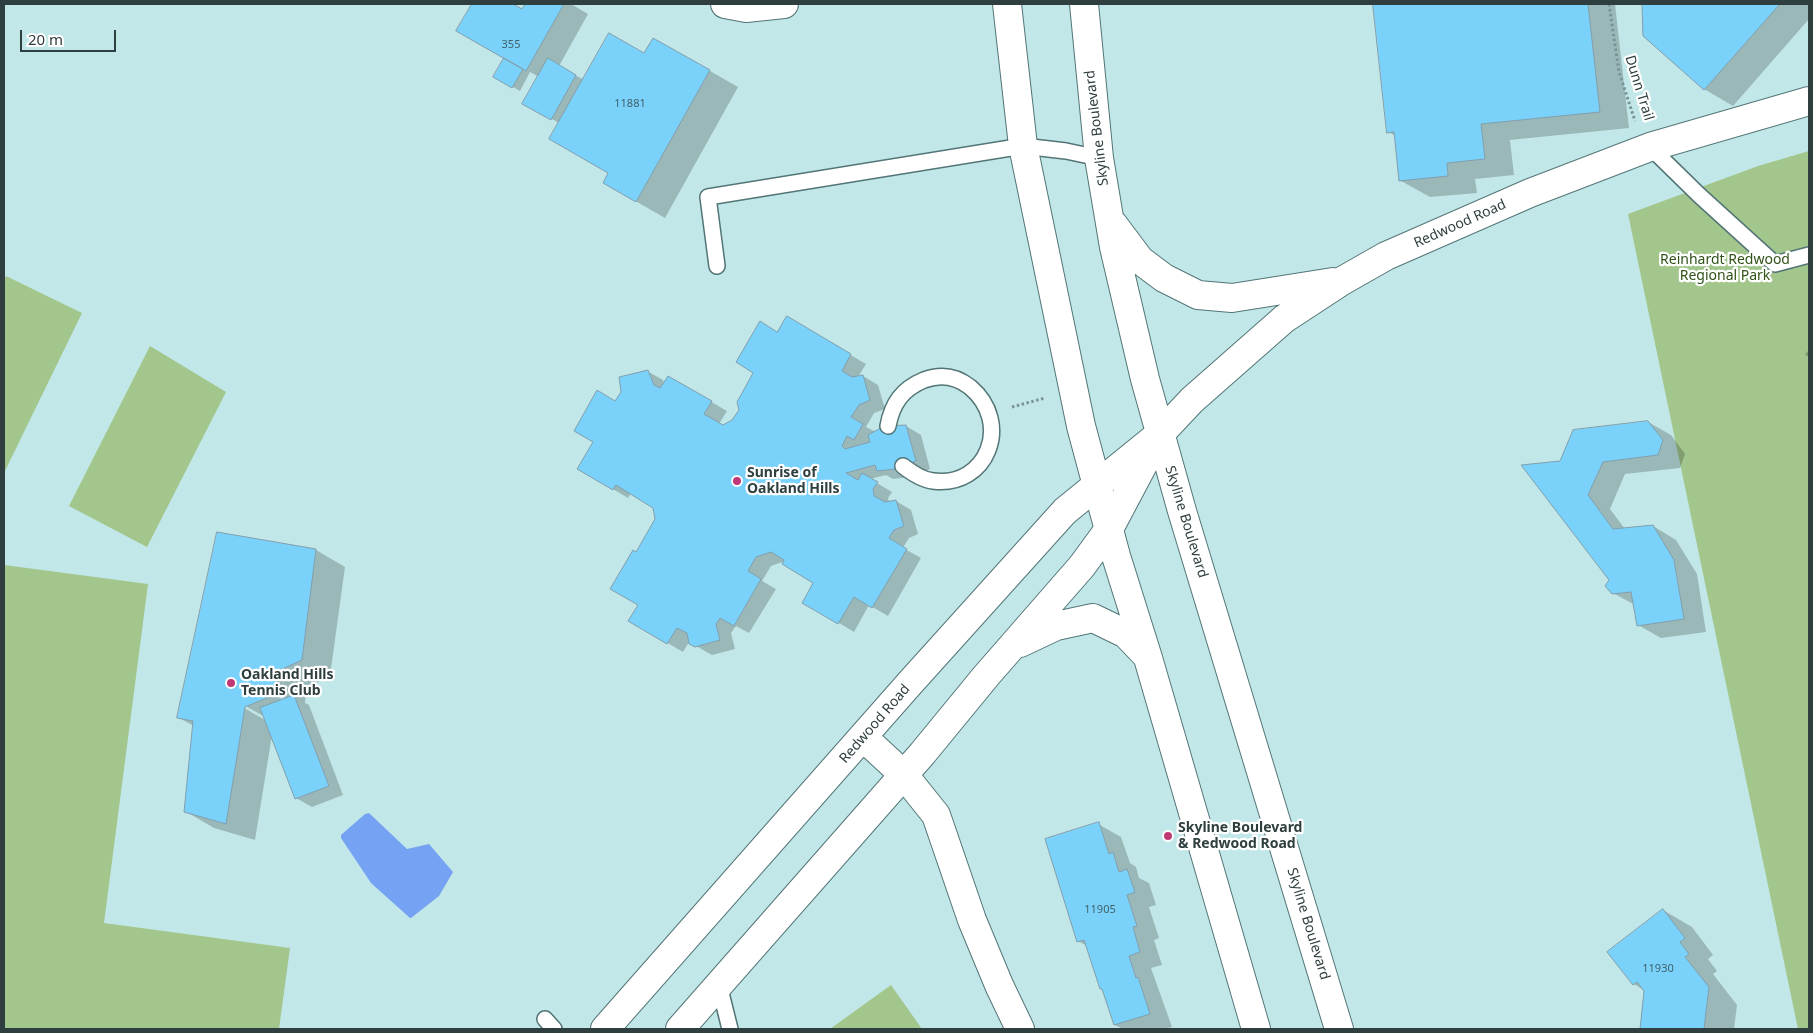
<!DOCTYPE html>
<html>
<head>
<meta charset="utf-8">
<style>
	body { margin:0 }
	#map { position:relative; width:1813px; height:1033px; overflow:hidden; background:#c2e7e8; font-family:"Noto Sans",sans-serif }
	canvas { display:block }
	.frame { position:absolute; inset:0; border:5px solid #2f3e3f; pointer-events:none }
	.scale { position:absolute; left:20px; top:30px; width:96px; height:22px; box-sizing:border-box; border:2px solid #2f3e3f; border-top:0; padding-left:6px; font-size:15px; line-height:18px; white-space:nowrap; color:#2f3e3f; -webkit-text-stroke:4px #fff; paint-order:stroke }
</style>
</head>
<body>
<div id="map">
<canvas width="1813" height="1033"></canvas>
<div class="frame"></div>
<div class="scale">20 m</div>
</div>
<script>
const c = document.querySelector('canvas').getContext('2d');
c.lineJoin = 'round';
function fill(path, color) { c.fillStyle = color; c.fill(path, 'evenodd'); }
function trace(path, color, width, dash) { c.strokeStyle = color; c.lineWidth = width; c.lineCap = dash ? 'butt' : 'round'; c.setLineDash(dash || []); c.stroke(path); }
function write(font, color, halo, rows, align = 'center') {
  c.font = font + ' "Noto Sans",sans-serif'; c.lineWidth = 4.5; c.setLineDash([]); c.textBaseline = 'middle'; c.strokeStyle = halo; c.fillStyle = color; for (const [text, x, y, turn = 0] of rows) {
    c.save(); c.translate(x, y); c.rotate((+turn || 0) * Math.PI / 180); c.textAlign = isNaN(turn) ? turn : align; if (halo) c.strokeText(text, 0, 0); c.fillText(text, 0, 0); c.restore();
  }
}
fill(new Path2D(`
	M1809,151V1029H1798L1628,214L1758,166Z
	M6,276L82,313L4,473V280Z
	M150,346L226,392L147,547L69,506Z
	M4,565L148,584L104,923L290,948L279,1029H4Z
	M891,985L922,1029H830Z`), '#a2c68c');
fill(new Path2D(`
	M369,813L407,849L429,844L453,872L439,896L411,918H410L371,883L341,838V835L365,814Z`), '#75a2f2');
fill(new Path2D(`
	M473,4H510L522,11L526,4H571L588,14L559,66L584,80L645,54L654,39L738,87L665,218L604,183L610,172L559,123L524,103L539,77L530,72L520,91L502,81L511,61L458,31Z
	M1374,4H1615L1629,128L1510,140L1514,175L1475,179L1477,193L1430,197L1401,181L1395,136L1389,132Z
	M1645,4H1809V19L1733,106L1704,89L1643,6Z
	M787,318L866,364L858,377L863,376L878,385L885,409L874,413L866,427L876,432L906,426L921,435L930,469L911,477L893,479L886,475L870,479L892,492L888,498L889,502L896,501L911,510L918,534L909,538L903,548L921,558L888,616L869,605L854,632L804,602L815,582L785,561L771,566L762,581L776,589L749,633L736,626L731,633L735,649L712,655L689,642L683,652L630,621L640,605L636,554L656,519L655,507L631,493L628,498L579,469L616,403L647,371L663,380L664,384L668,377L727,411L719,424L723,427L732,420L740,410Z
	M1809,350V358L1805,354Z
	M1648,422L1671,435L1685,454L1680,468L1625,474L1610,509L1625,529L1653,526L1676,540L1697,574L1706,632L1661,638L1638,625L1635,605L1613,593L1611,580L1561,462Z
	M316,550L345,567L330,676L306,688L305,703L309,705L343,795L312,807L296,798L272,735L255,840L214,828L185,811L194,726L179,718ZM271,690L285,698L283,700L270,692ZM240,703L265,717V720L239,705Z
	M1098,824L1121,837L1130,863L1136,867L1139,878L1149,883L1156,905L1149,907L1159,938L1154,940L1162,965L1151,968L1172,1027L1163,1029H1123L1115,1025L1104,990L1101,989L1087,946L1078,941Z
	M1663,910L1692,927L1713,955L1708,959L1717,971L1713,974L1737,1005L1734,1029H1641L1645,991L1634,984L1609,952Z`), '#0003');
const building = new Path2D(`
	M472,4H513L522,9L525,4H564L526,71L456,31Z
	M1373,4H1588L1600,112L1481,124L1485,159L1447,163L1448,176L1399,181L1394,132L1387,133Z
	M1643,4H1780L1704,90L1643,36L1642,6Z
	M609,33L644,53L653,38L710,70L636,202L603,183L608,173L549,139Z
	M504,58L523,69L512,88L493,77Z
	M548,58L576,75L551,120L522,104Z
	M787,316L851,354L842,371L852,377L863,375L870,400L859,405L851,417L863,424L854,440L847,436L842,446L845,449L870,442L868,435L884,426L906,425L916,461L896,469L877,471L875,465L846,473L858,480L862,473L878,482L873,489L874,496L885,502L896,500L904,526L894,530L889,538L907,549L872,608L854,597L838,624L802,603L813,583L782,564L784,560L771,552L756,557L748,571L761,579L734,626L720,618L716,624L720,640L695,647L689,644L687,633L677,628L667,644L628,621L638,605L610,589L633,550L636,552L655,519L653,508L616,485L613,490L577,469L593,442L574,431L597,390L615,401L621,392L619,377L648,370L654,385L660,388L668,376L712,401L704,414L723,425L732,420L739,410L737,402L753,373L736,362L760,321L777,332Z
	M1648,421L1663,440L1658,455L1603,462L1588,495L1613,529L1653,525L1674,560L1684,619L1637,626L1631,592L1612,594L1605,586L1609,580L1521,465L1560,461L1573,430Z
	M217,532L316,549L302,660L278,671L276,694L245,707L226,824L184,812L193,721L177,718Z
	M294,695L329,786L295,799L260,708Z
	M1099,822L1109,854L1113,852L1119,872L1127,869L1135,892L1127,895L1137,926L1133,927L1140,952L1129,956L1136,978L1138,977L1150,1014L1114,1025L1102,989H1100L1084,940L1077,942L1045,839Z
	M1663,909L1685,938L1680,942L1689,954L1685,957L1709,987L1704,1029H1640L1644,991L1637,982L1633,985L1607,952Z`);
fill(building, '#7ad2fa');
trace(building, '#819ead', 1);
const service = new Path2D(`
	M1650,147L1699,195L1775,264L1809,255
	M717,266L708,197L1023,146L1066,151L1099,158
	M888,426C892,404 902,389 924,380C940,374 956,376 970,387C1013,423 987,488 933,481C922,480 912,473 903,466
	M719,985L730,1029
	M545,1019L554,1029`);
const minor = new Path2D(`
	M725,4L746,8L784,4
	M863,737L904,775L936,815L972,920L999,985L1020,1029`);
const secondary = new Path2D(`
	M1007,4L1023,146L1081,426L1116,556L1148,658L1256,1029
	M1084,4L1099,158L1114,247L1145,379L1182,511L1339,1029
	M1113,224L1140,260L1164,278L1198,295L1232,298L1333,282
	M1020,643L1056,626L1093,618L1126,634L1147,656
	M605,1029L910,683L1065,511L1160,434L1192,400L1284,319L1342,281L1386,256L1530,193L1650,147L1809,101
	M680,1029L922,754L986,676L1082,566L1109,529L1154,444`);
trace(service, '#537576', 18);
trace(minor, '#537576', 30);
trace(secondary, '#537576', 30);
trace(new Path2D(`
	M1609,4L1619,72L1635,121
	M1012,407L1045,398`), '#799394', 3, [2.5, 2.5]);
trace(service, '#fff', 15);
trace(minor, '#fff', 28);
trace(secondary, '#fff', 28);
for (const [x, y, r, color] of [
	[737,481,5,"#c03876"],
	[231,683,5,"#c03876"],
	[1168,836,5,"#c03876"]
]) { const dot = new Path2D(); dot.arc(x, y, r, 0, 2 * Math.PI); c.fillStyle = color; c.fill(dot); trace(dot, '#fff', 2); }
write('11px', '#42636e', null, [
	["355",511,45],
	["11881",630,104],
	["11905",1100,910],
	["11930",1658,969]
]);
write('14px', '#2f3e3f', '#fff', [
	["Dunn Trail",1639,88,73],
	["Skyline Boulevard",1097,128,-97],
	["Redwood Road",1460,224,-24],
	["Skyline Boulevard",1186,522,73],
	["Redwood Road",875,724,-49],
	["Skyline Boulevard",1308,924,73]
]);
write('14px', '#305217', '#fff', [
	["Reinhardt Redwood",1725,260],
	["Regional Park",1725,276]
]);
write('bold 14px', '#2f3e3f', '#fff', [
	["Sunrise of",747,473],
	["Oakland Hills",747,489],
	["Oakland Hills",241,675],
	["Tennis Club",241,691],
	["Skyline Boulevard",1178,828],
	["& Redwood Road",1178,844]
], 'left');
</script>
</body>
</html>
